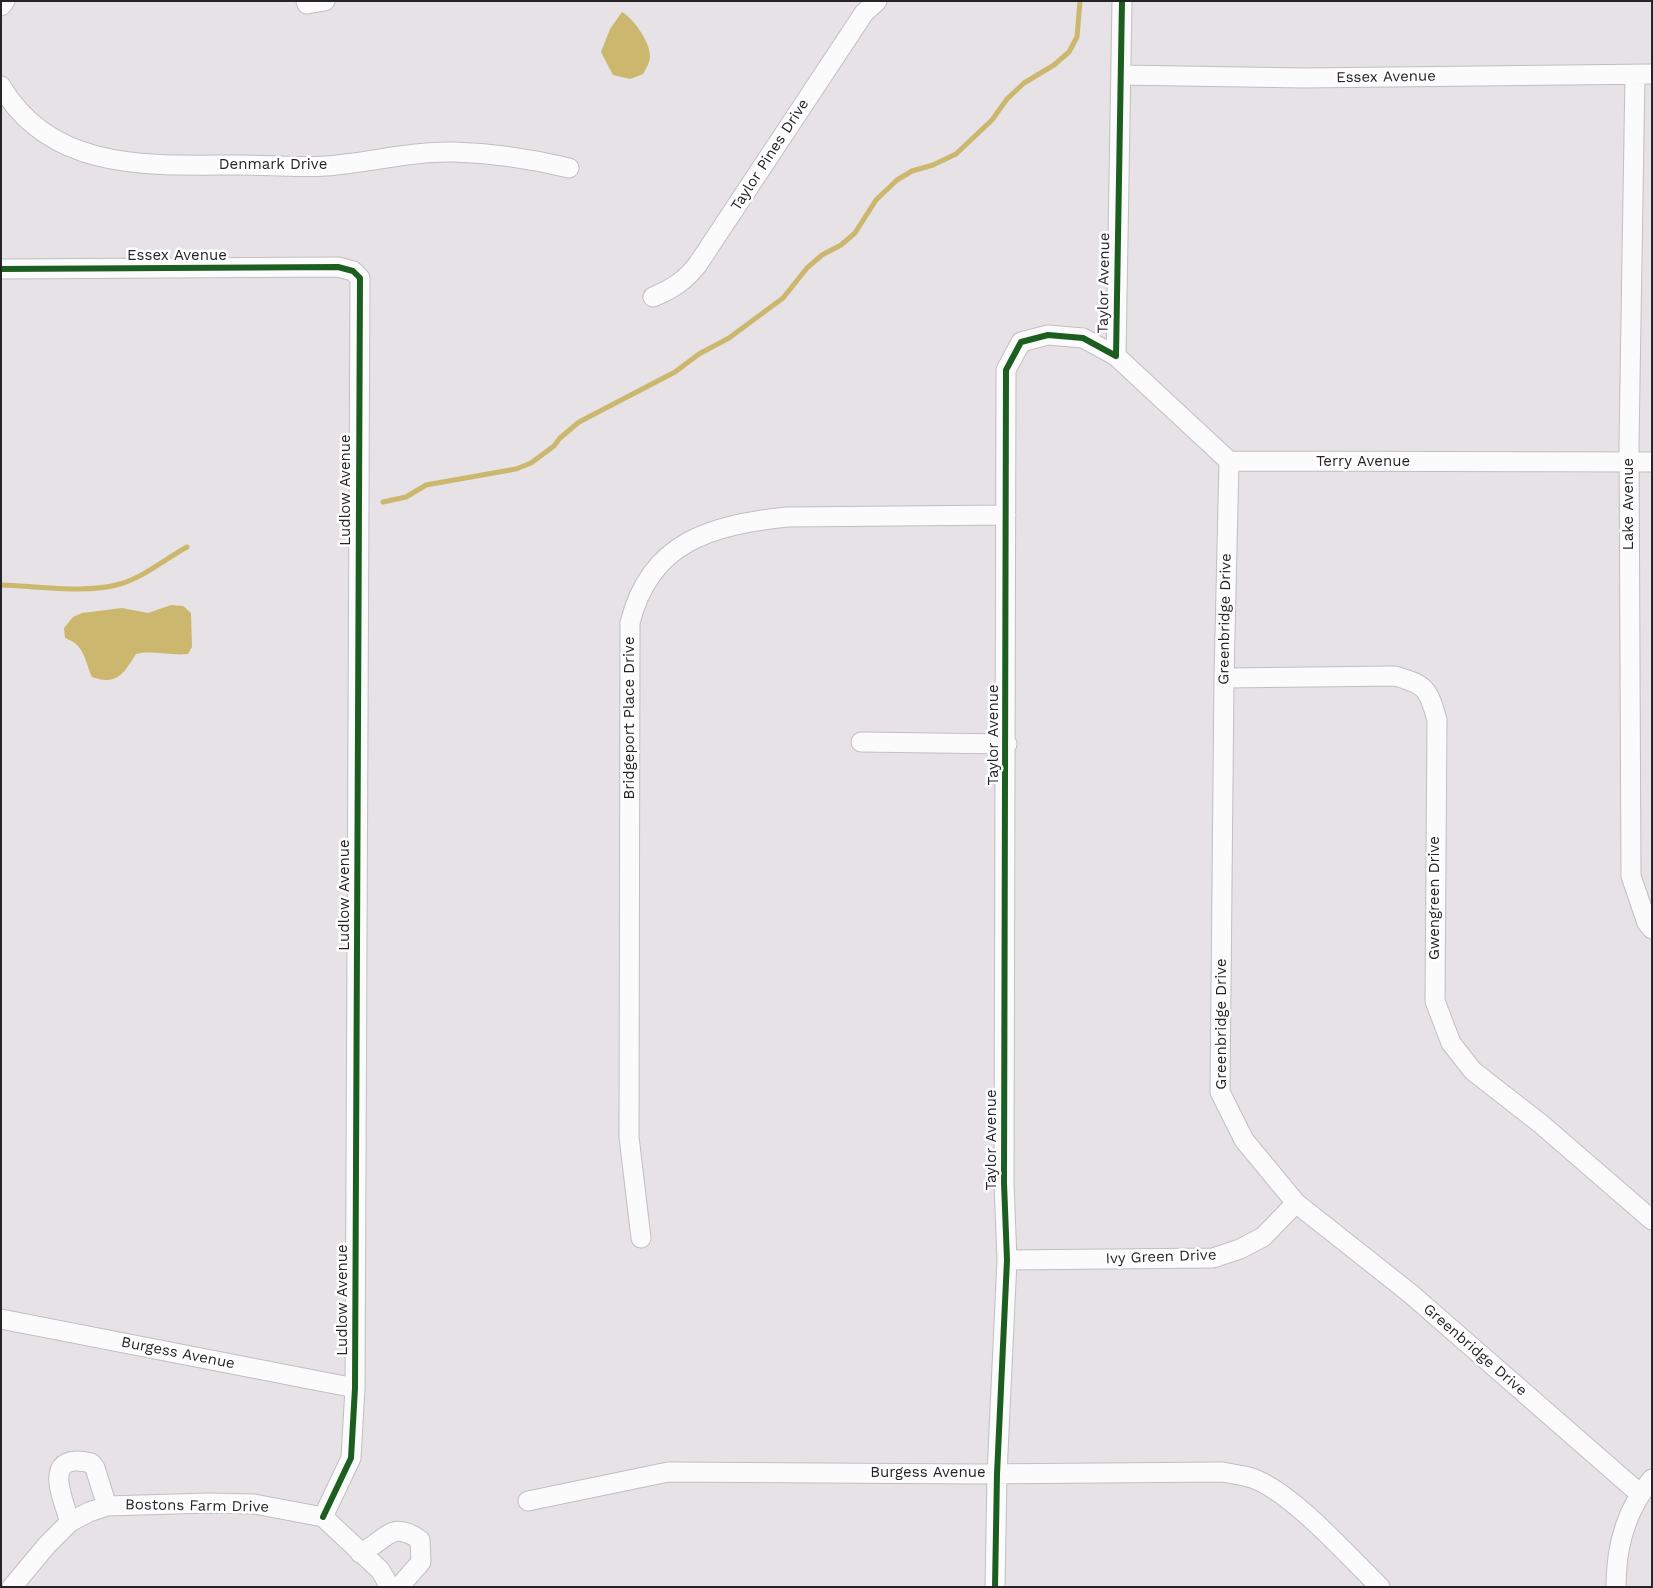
<!DOCTYPE html>
<html>
<head>
<meta charset="utf-8">
<style>
	body { margin:0 }
	#map { position:relative; width:1653px; height:1588px; overflow:hidden; background:#e6e2e6; font-family:"Work Sans",sans-serif }
	canvas { display:block }
	.frame { position:absolute; inset:0; border:2px solid #262427; pointer-events:none }
</style>
</head>
<body>
<div id="map">
<canvas width="1653" height="1588"></canvas>
<div class="frame"></div>
</div>
<script>
const c = document.querySelector('canvas').getContext('2d');
c.lineJoin = 'round';
function fill(path, color) { c.fillStyle = color; c.fill(path, 'evenodd'); }
function trace(path, color, width, dash) { c.strokeStyle = color; c.lineWidth = width; c.lineCap = dash ? 'butt' : 'round'; c.setLineDash(dash || []); c.stroke(path); }
function write(font, color, halo, rows, align = 'center') {
  c.font = font + ' "Work Sans",sans-serif'; c.lineWidth = 5; c.setLineDash([]); c.textBaseline = 'middle'; c.strokeStyle = halo; c.fillStyle = color; for (const [text, x, y, turn = 0] of rows) {
    c.save(); c.translate(x, y); c.rotate((+turn || 0) * Math.PI / 180); c.textAlign = isNaN(turn) ? turn : align; if (halo) c.strokeText(text, 0, 0); c.fillText(text, 0, 0); c.restore();
  }
}
fill(new Path2D(`
	M622,12C634,19 650,42 650,56C650,62 646,69 643,74L630,79L613,75L601,52L610,29Z
	M171,605L183,606L191,613L192,647L188,654C171,656 153,650 136,654C124,673 117,686 92,677C84,659 85,645 65,638L64,628L73,617L82,613L122,608L148,613Z`), '#cbb86e');
trace(new Path2D(`
	M383,502L406,497L426,485L516,469L531,463L554,446L560,438L579,422L675,372L699,354L729,338L783,298L807,268L822,255L841,245L855,233L876,200L897,180L912,171L933,165L956,154L992,120L1007,99L1024,83L1054,65L1069,52L1077,37L1080,1
	M1,585C36,586 87,594 120,584C144,577 165,559 187,547`), '#cbb86e', 5);
const street = new Path2D(`
	M306,1L307,4L325,1
	M1,6L5,1
	M1635,74L1629,443L1631,876L1647,923L1652,929
	M1121,75L1304,78L1652,74
	M1,86C52,173 152,165 239,165C267,165 297,168 326,166C368,163 411,151 453,152C492,153 532,159 569,168
	M1,269L338,267L353,271L360,278L355,1388L351,1458L323,1517
	M653,297C672,289 685,281 698,264L864,13L877,1
	M1116,356L1229,461L1652,462
	M1229,461L1224,678L1220,1092L1244,1140L1296,1203L1411,1294L1639,1493
	M1224,678L1395,676C1426,685 1428,688 1437,720L1435,1001L1451,1043L1473,1071L1541,1124L1652,1220
	M861,742L1007,744
	M641,1238L629,1137L630,623C650,541 712,525 787,517L1006,515
	M1007,1260L1213,1258L1240,1249L1263,1237L1296,1203
	M1,1319L355,1388
	M528,1501L668,1472L977,1474L1222,1472C1232,1474 1243,1475 1252,1478C1292,1492 1348,1556 1380,1587
	M70,1522C62,1497 41,1451 91,1463L95,1468L107,1506
	M360,1553C387,1541 390,1519 420,1540L421,1562L399,1587
	M12,1587L47,1545L70,1522L89,1512L107,1506L209,1503L254,1504L323,1517L380,1570L390,1587
	M995,1587L997,1474L1007,1260L1004,1183L1006,370L1021,342L1048,335L1083,338L1116,356L1122,1
	M1616,1587C1616,1547 1626,1509 1652,1479`);
trace(street, '#c2bfc2', 21);
trace(street, '#fbfbfb', 19);
trace(new Path2D(`
	M1,269L338,267L353,271L360,278L355,1388L351,1458L323,1517
	M995,1587L997,1474L1007,1260L1004,1183L1006,370L1021,342L1048,335L1083,338L1116,356L1122,1`), '#1b5e20', 6);
write('15px', '#262427', '#fff', [
	["Essex Avenue",1386,77,-1],
	["Taylor Pines Drive",770,155,-57],
	["Denmark Drive",273,165],
	["Essex Avenue",177,256],
	["Taylor Avenue",1104,283,-89],
	["Terry Avenue",1363,462],
	["Ludlow Avenue",346,490,-90],
	["Lake Avenue",1629,504,-90],
	["Greenbridge Drive",1225,619,-89],
	["Bridgeport Place Drive",630,718,-90],
	["Taylor Avenue",994,735,-90],
	["Ludlow Avenue",345,895,-90],
	["Gwengreen Drive",1435,898,-90],
	["Greenbridge Drive",1222,1024,-90],
	["Taylor Avenue",992,1140,-90],
	["Ivy Green Drive",1161,1257,-2],
	["Ludlow Avenue",343,1300,-90],
	["Greenbridge Drive",1475,1350,41],
	["Burgess Avenue",178,1353,11],
	["Burgess Avenue",928,1473],
	["Bostons Farm Drive",197,1506,1]
]);
</script>
</body>
</html>
